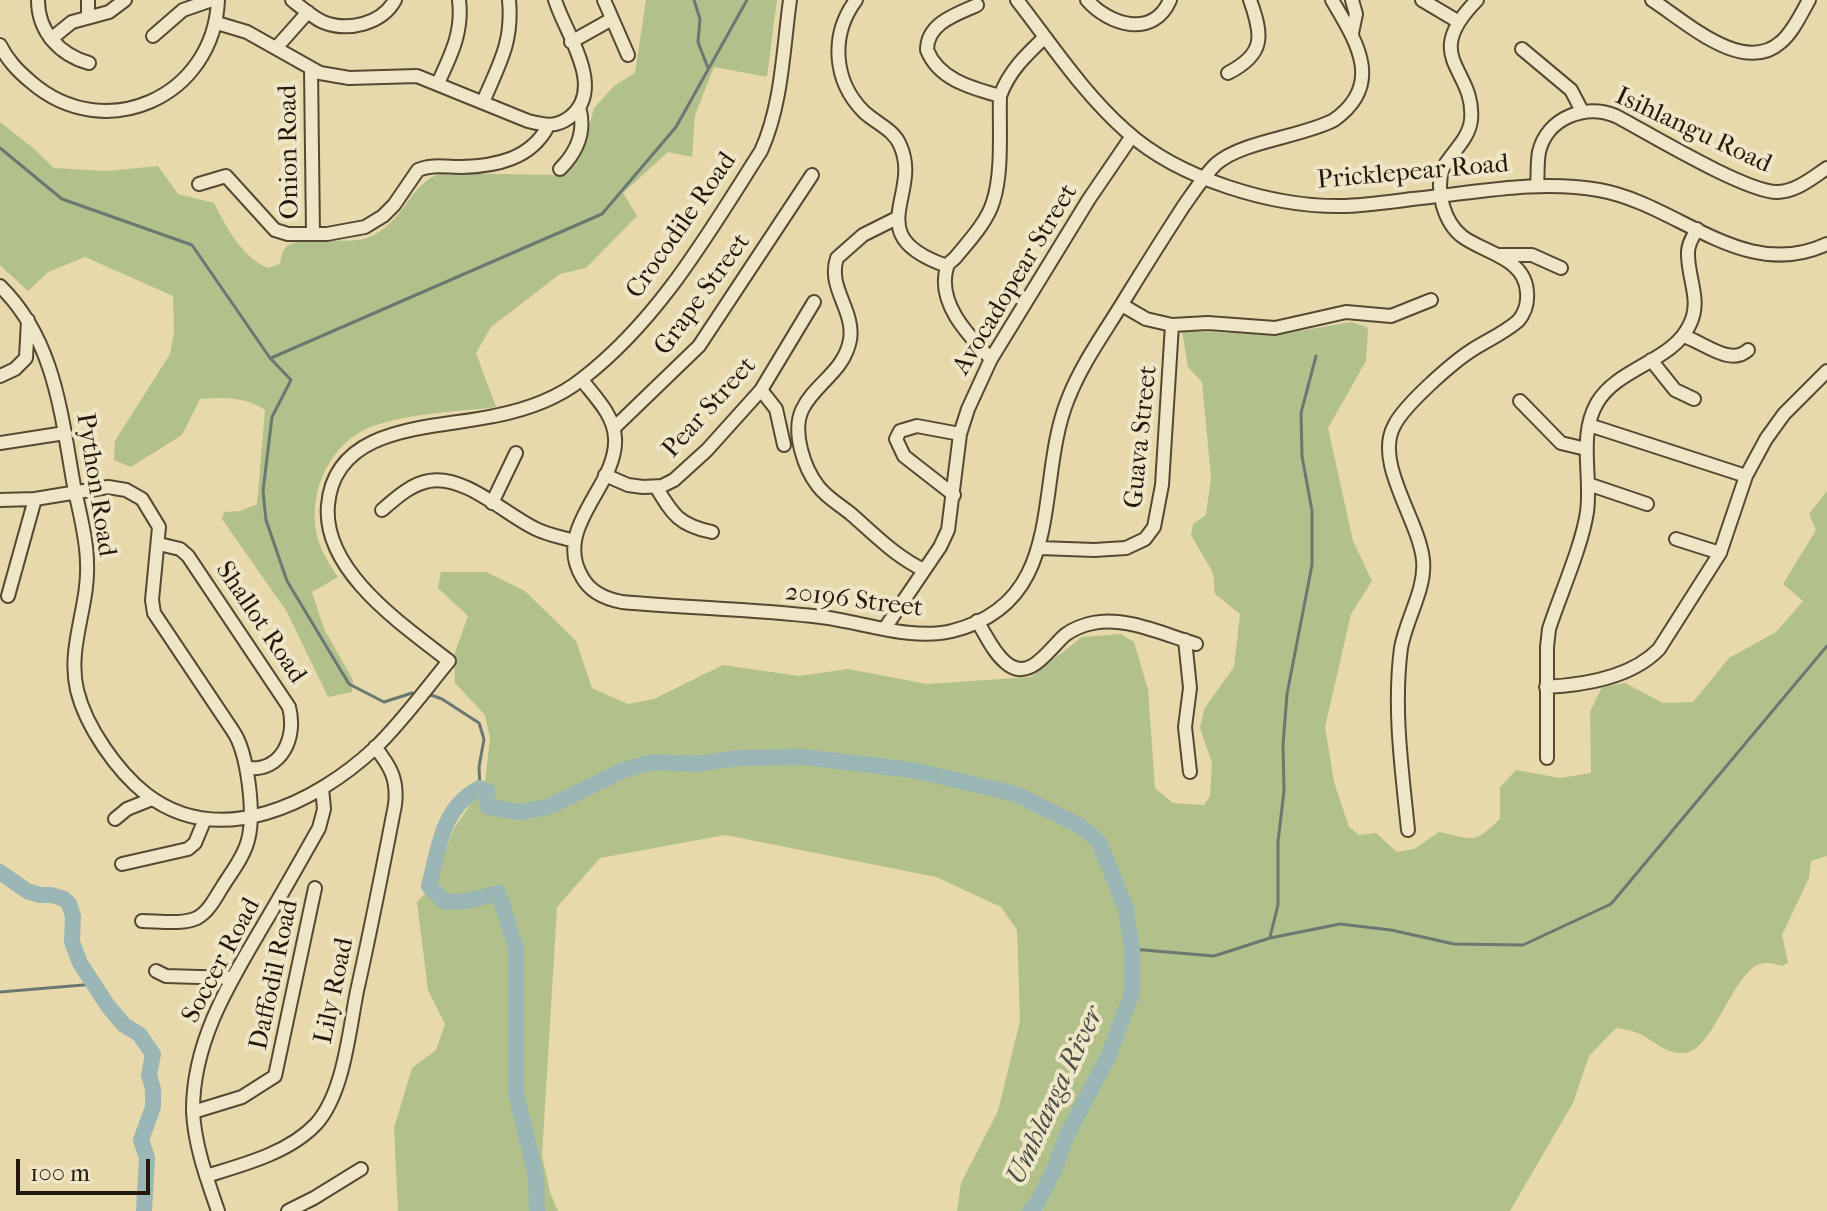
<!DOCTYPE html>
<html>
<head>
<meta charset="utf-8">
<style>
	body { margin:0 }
	#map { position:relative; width:1827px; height:1211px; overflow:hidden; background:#e7d9ab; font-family:"IM FELL French Canon",serif }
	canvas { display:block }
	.scale { position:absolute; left:16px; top:1159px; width:134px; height:36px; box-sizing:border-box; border:4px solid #24190d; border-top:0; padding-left:10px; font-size:24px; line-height:28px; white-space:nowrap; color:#24190d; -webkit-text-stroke:6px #efe6c8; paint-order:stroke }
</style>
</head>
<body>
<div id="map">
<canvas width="1827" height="1211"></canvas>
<div class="scale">100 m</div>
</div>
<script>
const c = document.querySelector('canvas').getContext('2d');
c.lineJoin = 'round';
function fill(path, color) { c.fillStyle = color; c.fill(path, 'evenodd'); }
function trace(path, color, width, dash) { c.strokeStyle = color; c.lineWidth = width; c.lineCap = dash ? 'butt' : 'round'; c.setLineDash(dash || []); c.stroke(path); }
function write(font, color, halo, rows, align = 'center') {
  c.font = font + ' "IM FELL French Canon",serif'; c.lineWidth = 8; c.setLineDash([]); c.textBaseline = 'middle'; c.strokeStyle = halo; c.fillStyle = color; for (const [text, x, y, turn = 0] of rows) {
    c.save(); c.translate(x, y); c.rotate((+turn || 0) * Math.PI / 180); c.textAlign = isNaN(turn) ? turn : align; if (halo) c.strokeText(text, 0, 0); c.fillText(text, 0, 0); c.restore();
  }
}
fill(new Path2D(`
	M646,0H777L767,77L714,67L695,115L692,157L668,152L623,193L637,216L586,268L560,274L491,327L476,353L496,407C455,412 411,413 373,426C329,442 306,495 318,539C322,553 330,565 338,577L312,592L324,629L353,680L352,692L328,697L287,612L222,519L224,512L240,511L257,504L265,410C247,397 221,397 200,399L182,435L131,467L114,460L115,441L170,354L174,332L173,296L85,257L48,272L28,291L0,265V122L33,148L54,168L108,171L158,166L178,194L214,203C227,228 241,256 268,268L280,264C281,258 282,251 286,247C298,235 347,245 367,238C405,224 408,183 442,173L561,175L582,154L594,108L614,86L635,73Z
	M1351,322L1367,327L1368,330L1366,361L1328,428L1353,541L1372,581L1351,614L1325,727L1334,782L1349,827L1359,835L1376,833L1397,852L1414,849L1439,832C1474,839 1473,845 1500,819V787L1516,770L1560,778L1591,773L1590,712L1602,687L1625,683L1663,703L1693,702L1729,658L1776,632L1803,601L1783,584L1816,530L1809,514L1827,491V856L1811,861L1809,878L1782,935L1788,963L1782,966C1777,965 1770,962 1764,963C1734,966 1715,1050 1685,1053C1665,1055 1652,1038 1635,1032C1629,1030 1623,1029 1617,1028L1614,1030L1589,1056L1573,1103L1510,1211H957L961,1183L998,1111L1020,1021L1017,930L1001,907L936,877L725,835L600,858L557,907L542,1156L550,1192L558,1211H398L394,1128L412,1068L436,1050L445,1024L428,990L417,902L433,886L453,830L485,783L490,738L485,715L455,683L454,655L468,616L438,588L441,572H486L525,591L576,641L592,688L628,704L654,699L723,665L799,676L848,669L927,684L1031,677L1082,637L1121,634L1134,642L1148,689L1155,788L1173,803L1204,805L1210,796L1212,763L1200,728L1204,709L1234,667L1240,614L1215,594L1213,573L1191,535L1193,524L1206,515L1211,478L1202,382L1188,367L1182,331L1277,335Z`), '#b2c08b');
trace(new Path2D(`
	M694,0L700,19L698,42L708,68
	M0,148L62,199L192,245L270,358L291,380L272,417L263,491L266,520L287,581L349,684L384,702L412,693
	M271,358L602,214L676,127L747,0
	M431,695L442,699L479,723L484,739L479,767L480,788
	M1270,937L1278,905V842L1284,791L1283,745L1287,694L1312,565V511L1302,456L1301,413L1316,356
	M1132,949L1214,956L1270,938L1340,924L1391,930L1454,944L1523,945L1611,904L1827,646
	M0,992L95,984`), '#6b7872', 3);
trace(new Path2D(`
	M0,872L27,891L40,895H52L64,899L69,904L73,916L72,942L80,963L108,1006L124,1025L139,1034L153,1054L149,1075L153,1089V1107L141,1140L147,1158L144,1211
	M537,1211L536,1176L516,1094V947C508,928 506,911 498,893L467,901L445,902L429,886C439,847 442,807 480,788L487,791L488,807L520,812L548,807L624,770L652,762L694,764L739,758L803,757L912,770L1016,794L1079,825L1099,842L1126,909L1132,949V993L1108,1057L1067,1135L1054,1170L1036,1205L1030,1211`), '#9bb7b5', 16);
const minor = new Path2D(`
	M38,0C38,32 60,55 89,63
	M292,0C302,8 312,17 323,22C348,32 382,24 395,0
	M604,0L628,55
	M856,0C830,35 833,81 864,112C876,123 894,130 900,145C923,195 858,235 947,266
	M1017,0C1052,45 1083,93 1126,131C1179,179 1274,208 1346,206C1368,205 1390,202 1412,199C1475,193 1537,179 1599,190C1678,204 1744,283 1827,244
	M1087,0C1109,25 1153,39 1170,0
	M1422,0L1459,22
	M1652,0C1685,21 1743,76 1781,42C1793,32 1801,14 1809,0
	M977,5C957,14 927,23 927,50C939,80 972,88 1000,96
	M88,16V0
	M217,23L247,32L320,73L349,78L417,76L528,121C544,125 556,128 570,117C607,88 565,33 555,0
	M1352,33L1356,14L1352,0
	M153,36L183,10L212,0
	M51,39L72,22L109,12L125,0
	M571,42L612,19
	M0,45C8,61 18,71 31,82C105,146 214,97 218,0
	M276,48L308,12
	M1522,49L1571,90L1582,111
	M311,69L313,234
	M1228,73C1265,54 1263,36 1250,0
	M438,83C451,55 463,32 459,0
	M483,102C499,64 513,43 509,0
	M560,169C577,152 586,131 579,107
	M199,184L226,176L275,230L288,234H327L365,227L383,216L394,205L418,170C431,164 447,167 462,167C496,166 531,159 548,126
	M1537,185C1538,174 1537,163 1539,152C1547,118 1585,103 1616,116C1648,133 1747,193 1778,192C1797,191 1812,178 1827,168
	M897,218L863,235L837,258C827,288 855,310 850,340C844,372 814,384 802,410C792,432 804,468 818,486C826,497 840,505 851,514C874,534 896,557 924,570
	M1497,255H1532L1561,268
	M0,286C55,340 61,414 74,486C79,511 87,538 87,564C89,606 67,647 77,690C86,727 117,771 146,794C220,851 316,803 375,748C402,722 425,690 449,661C403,625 322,571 328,505C335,424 434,429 494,416C525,410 557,399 582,379C660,319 709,232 761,151C782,105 783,50 790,0
	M1122,305L1146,319L1172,325L1208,323L1275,328L1346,312L1391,316L1431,300
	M1683,336C1702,341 1730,367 1748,350
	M991,359C969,336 936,303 947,267C948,263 952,261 955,258C969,241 987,222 993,202C1003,172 999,128 1000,96C1009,71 1026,55 1045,37
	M1651,360L1675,390L1694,399
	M0,376L15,369L26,358L28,320
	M582,380C595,397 614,415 615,438C618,486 552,527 582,577C590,592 606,599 622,602C688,608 755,609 821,617C863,622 911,641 952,631C1069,602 1034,482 1068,399C1082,363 1105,332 1125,299C1144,268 1163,238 1183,207C1193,193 1203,177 1216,164C1242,141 1302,137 1334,120C1385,84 1356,41 1332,0
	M761,390L776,409L784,445
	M1520,401L1561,443L1586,449
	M1589,425L1746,476
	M614,428L699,346L812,175
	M0,443L65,433
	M605,475L628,485L643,487L662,486L674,480L707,450L761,390L814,302
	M1588,484L1647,504
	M656,487C673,515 679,525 712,532
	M954,495L904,456L896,439L900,431L917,426L960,434
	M0,500L35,499L108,487L126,490L142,499L159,527L152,600L154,613L233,731C248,753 255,814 248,840C244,857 230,874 221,889C215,899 208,912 197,918C182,925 158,921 142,921
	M492,503L516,453
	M382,510C396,498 411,484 429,481C463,474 504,513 534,528C547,535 561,537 575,541
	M1676,539L1720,553
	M159,544L180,549L188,556L289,707C297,737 282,772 247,768
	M1040,548L1094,550L1126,548L1145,539L1154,527L1162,485L1172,325
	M8,596L35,499
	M977,621C986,635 993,652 1005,662C1029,684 1049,649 1065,635C1073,629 1083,625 1093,623C1126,616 1165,635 1196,644
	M885,628L940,547L948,530L960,434L968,409L991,359L1089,199L1132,136
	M1185,640L1190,688L1185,727L1190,772
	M1546,687C1584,685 1631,678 1659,649L1720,553L1746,476L1766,439L1784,414L1827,371
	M1547,758V647L1549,629C1560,595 1582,546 1587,512C1592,476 1578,436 1597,403C1618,367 1673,362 1690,324C1702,300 1687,277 1688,252C1688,244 1693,236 1697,229
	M115,819L127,809L152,799
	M1408,830C1402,770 1393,709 1401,648C1406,619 1426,589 1423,560C1419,520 1374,463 1394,426C1404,405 1452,363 1472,350C1488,340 1504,333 1518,321C1525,313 1528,303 1527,292C1525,258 1485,253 1463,237C1444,223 1435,190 1443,168C1452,152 1469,139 1471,120C1476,68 1419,59 1477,0
	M122,864L188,849L195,843L205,819
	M156,971L166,976L233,978
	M193,1112L242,1097L275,1076L315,888
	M206,1176C242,1165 289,1153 316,1124C344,1093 349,1031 357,991C371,929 383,867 395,805C398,780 391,767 375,747
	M218,1211C207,1179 194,1144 193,1110C193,1040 230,982 264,924C283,892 301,860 319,828L324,809L322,788
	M288,1211L314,1198L361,1169`);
trace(minor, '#554934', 16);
trace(minor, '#efe6c8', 12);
write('26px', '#24190d', '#efe6c8', [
	["Isihlangu Road",1693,131,25],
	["Onion Road",290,152,-91],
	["Pricklepear Road",1413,173,-5],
	["Crocodile Road",682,226,-55],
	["Avocadopear Street",1016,280,-59],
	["Grape Street",703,295,-54],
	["Pear Street",710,408,-48],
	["Guava Street",1142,437,-84],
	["Python Road",95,485,81],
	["20196 Street",854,601,7],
	["Shallot Road",260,623,56],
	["Soccer Road",222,961,-62],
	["Daffodil Road",275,975,-78],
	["Lily Road",335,991,-78]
]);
write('italic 28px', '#4e5048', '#efe6c8', [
	["Umhlanga River",1056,1096,-65]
]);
</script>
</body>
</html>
